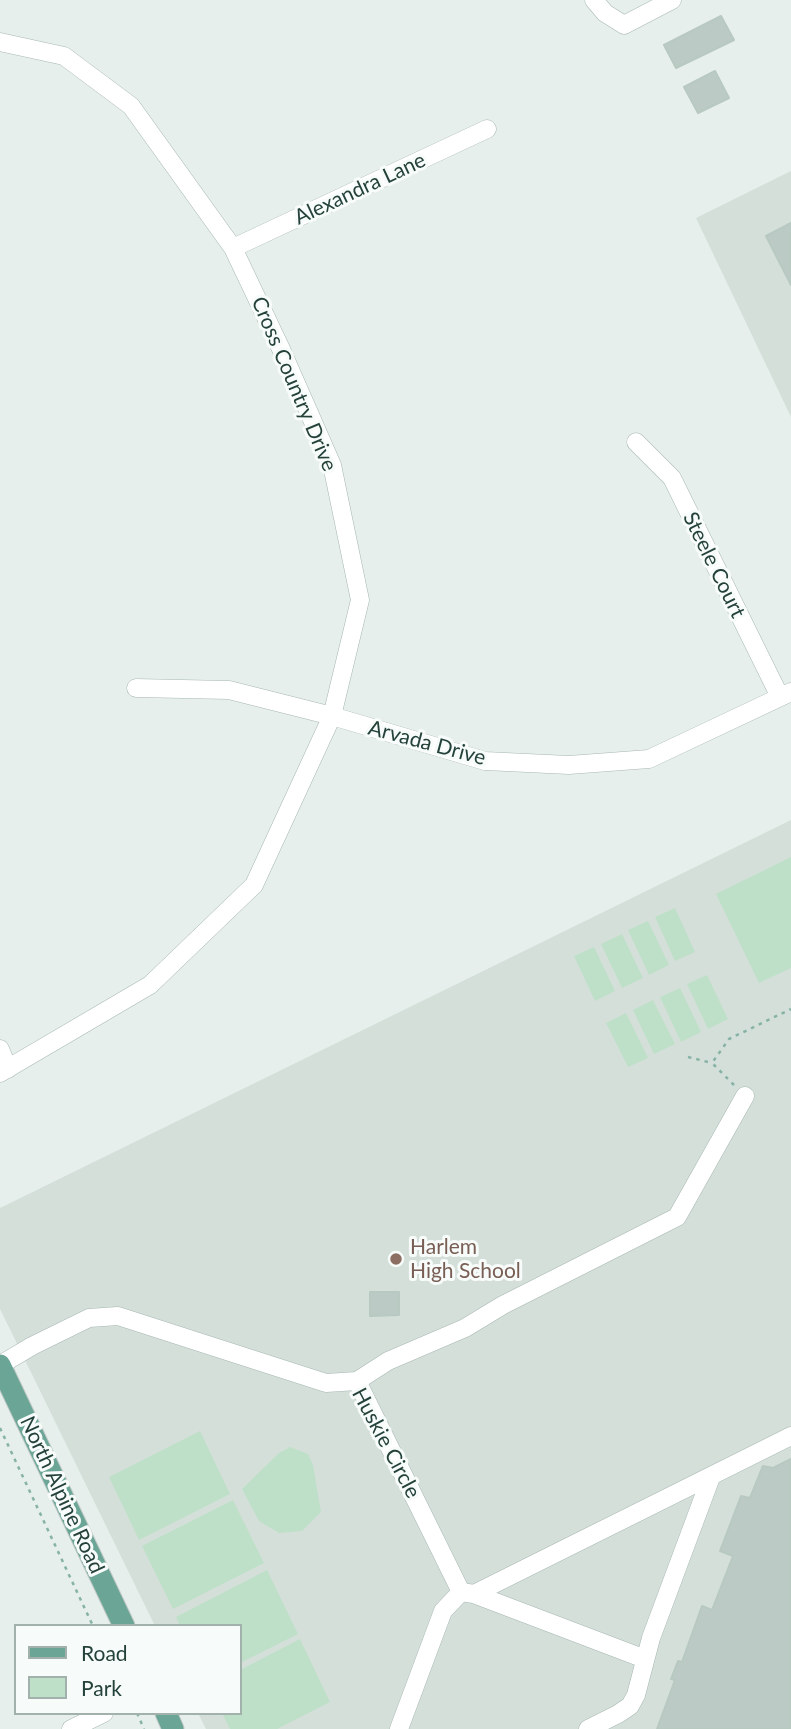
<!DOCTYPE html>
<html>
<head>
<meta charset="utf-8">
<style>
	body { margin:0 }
	#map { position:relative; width:791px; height:1729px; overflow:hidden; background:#e6efeb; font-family:Lato,sans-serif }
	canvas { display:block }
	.legend { position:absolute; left:14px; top:1624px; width:228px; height:91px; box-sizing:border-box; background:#f7fbf9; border:2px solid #a3b1ad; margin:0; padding:9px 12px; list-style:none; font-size:21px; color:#24423a }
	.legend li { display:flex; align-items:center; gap:14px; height:35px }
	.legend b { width:35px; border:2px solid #a3b1ad }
</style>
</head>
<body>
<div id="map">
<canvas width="791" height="1729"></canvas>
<ul class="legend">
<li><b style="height:9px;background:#6aa596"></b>Road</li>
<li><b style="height:19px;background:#bfe0c8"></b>Park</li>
</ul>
</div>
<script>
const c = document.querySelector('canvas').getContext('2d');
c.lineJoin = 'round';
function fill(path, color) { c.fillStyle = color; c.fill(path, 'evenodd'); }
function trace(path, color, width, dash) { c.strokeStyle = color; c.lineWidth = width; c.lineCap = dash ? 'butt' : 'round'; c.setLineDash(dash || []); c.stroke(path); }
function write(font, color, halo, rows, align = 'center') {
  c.font = font + ' Lato,sans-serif'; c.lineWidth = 6; c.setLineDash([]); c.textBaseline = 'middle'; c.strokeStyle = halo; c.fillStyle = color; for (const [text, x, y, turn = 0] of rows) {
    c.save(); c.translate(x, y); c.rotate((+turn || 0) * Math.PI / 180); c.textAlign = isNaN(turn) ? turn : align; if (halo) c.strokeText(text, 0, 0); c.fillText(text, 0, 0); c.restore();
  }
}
fill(new Path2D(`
	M791,171V417L696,218Z
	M791,820V1729H206L198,1713H240V1626H155L0,1309V1208Z`), '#d4dfda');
fill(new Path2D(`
	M791,857V968L759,983L716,894Z
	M675,908L695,952L675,961L655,917Z
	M648,921L669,965L649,975L628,930Z
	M622,934L643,978L622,988L601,944Z
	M594,947L615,991L595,1001L574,956Z
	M707,975L728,1019L708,1029L687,984Z
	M680,988L701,1032L681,1042L660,997Z
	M653,1000L675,1044L654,1054L633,1010Z
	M626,1013L648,1058L628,1067L606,1023Z
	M200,1431L230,1494L139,1540L109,1477Z
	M290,1447L308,1454L313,1465L321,1512L302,1531L279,1533L259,1521L242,1489L279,1453Z
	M233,1500L264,1563L173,1609L142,1546Z
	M267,1570L298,1634L240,1663V1626H180L176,1617Z
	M300,1639L330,1702L277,1729H230L222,1713H240V1670Z`), '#bfe0c8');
const building = new Path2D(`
	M721,16L734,40L676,68L664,45Z
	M715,71L729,98L698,113L684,87Z
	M791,223V285L766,236Z
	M370,1292H399V1315L370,1316Z
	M791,1459V1729H657L675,1680L671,1679L678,1661L682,1662L702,1606L712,1610L733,1556L720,1551L741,1496L750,1498L763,1466L773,1468Z`);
fill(building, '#bbcac4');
trace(building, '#b8c9c2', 2);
const minor = new Path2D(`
	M594,0L605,13L624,25L672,0
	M0,42L64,56L131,106L233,248L281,349L332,465L360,600L332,716L254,885L150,985L0,1073
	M233,248L487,129
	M636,442L672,478L780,697
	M136,688L229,690L332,716L485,761L569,765L649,759L791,692
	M0,1049L8,1069
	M0,1365L32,1346L89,1318L118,1316L326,1383L357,1381L461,1592L443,1611L399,1729
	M357,1381L388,1361L465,1328L503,1305L677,1217L745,1096
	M461,1592L474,1594L791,1436
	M474,1594L645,1659
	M71,1729L104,1713
	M588,1729L618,1714L630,1706L636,1695L651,1638L711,1477`);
const major = new Path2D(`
	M0,1365L124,1626
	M166,1713L173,1729`);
trace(minor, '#a8b8b2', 19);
trace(major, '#c2cac8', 23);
trace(new Path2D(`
	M688,1057L712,1063
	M734,1085L712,1063L729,1039L791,1009
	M0,1428L93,1626
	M137,1713L144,1729`), '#86b3a5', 2.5, [3.5, 5]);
trace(minor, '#fff', 18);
trace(major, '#6aa596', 21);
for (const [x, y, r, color] of [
	[396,1259,7,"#8d6e63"]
]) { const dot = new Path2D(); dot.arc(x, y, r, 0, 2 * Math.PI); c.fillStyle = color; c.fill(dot); trace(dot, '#f7fbf9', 2.5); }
write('21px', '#24423a', '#f7fbf9', [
	["Alexandra Lane",360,189,-25],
	["Cross Country Drive",294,384,67],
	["Steele Court",714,565,64],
	["Arvada Drive",427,743,15],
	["Huskie Circle",386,1443,62],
	["North Alpine Road",62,1495,65]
]);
write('21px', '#785e54', '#f7fbf9', [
	["Harlem",410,1247],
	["High School",410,1271]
], 'left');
</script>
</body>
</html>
